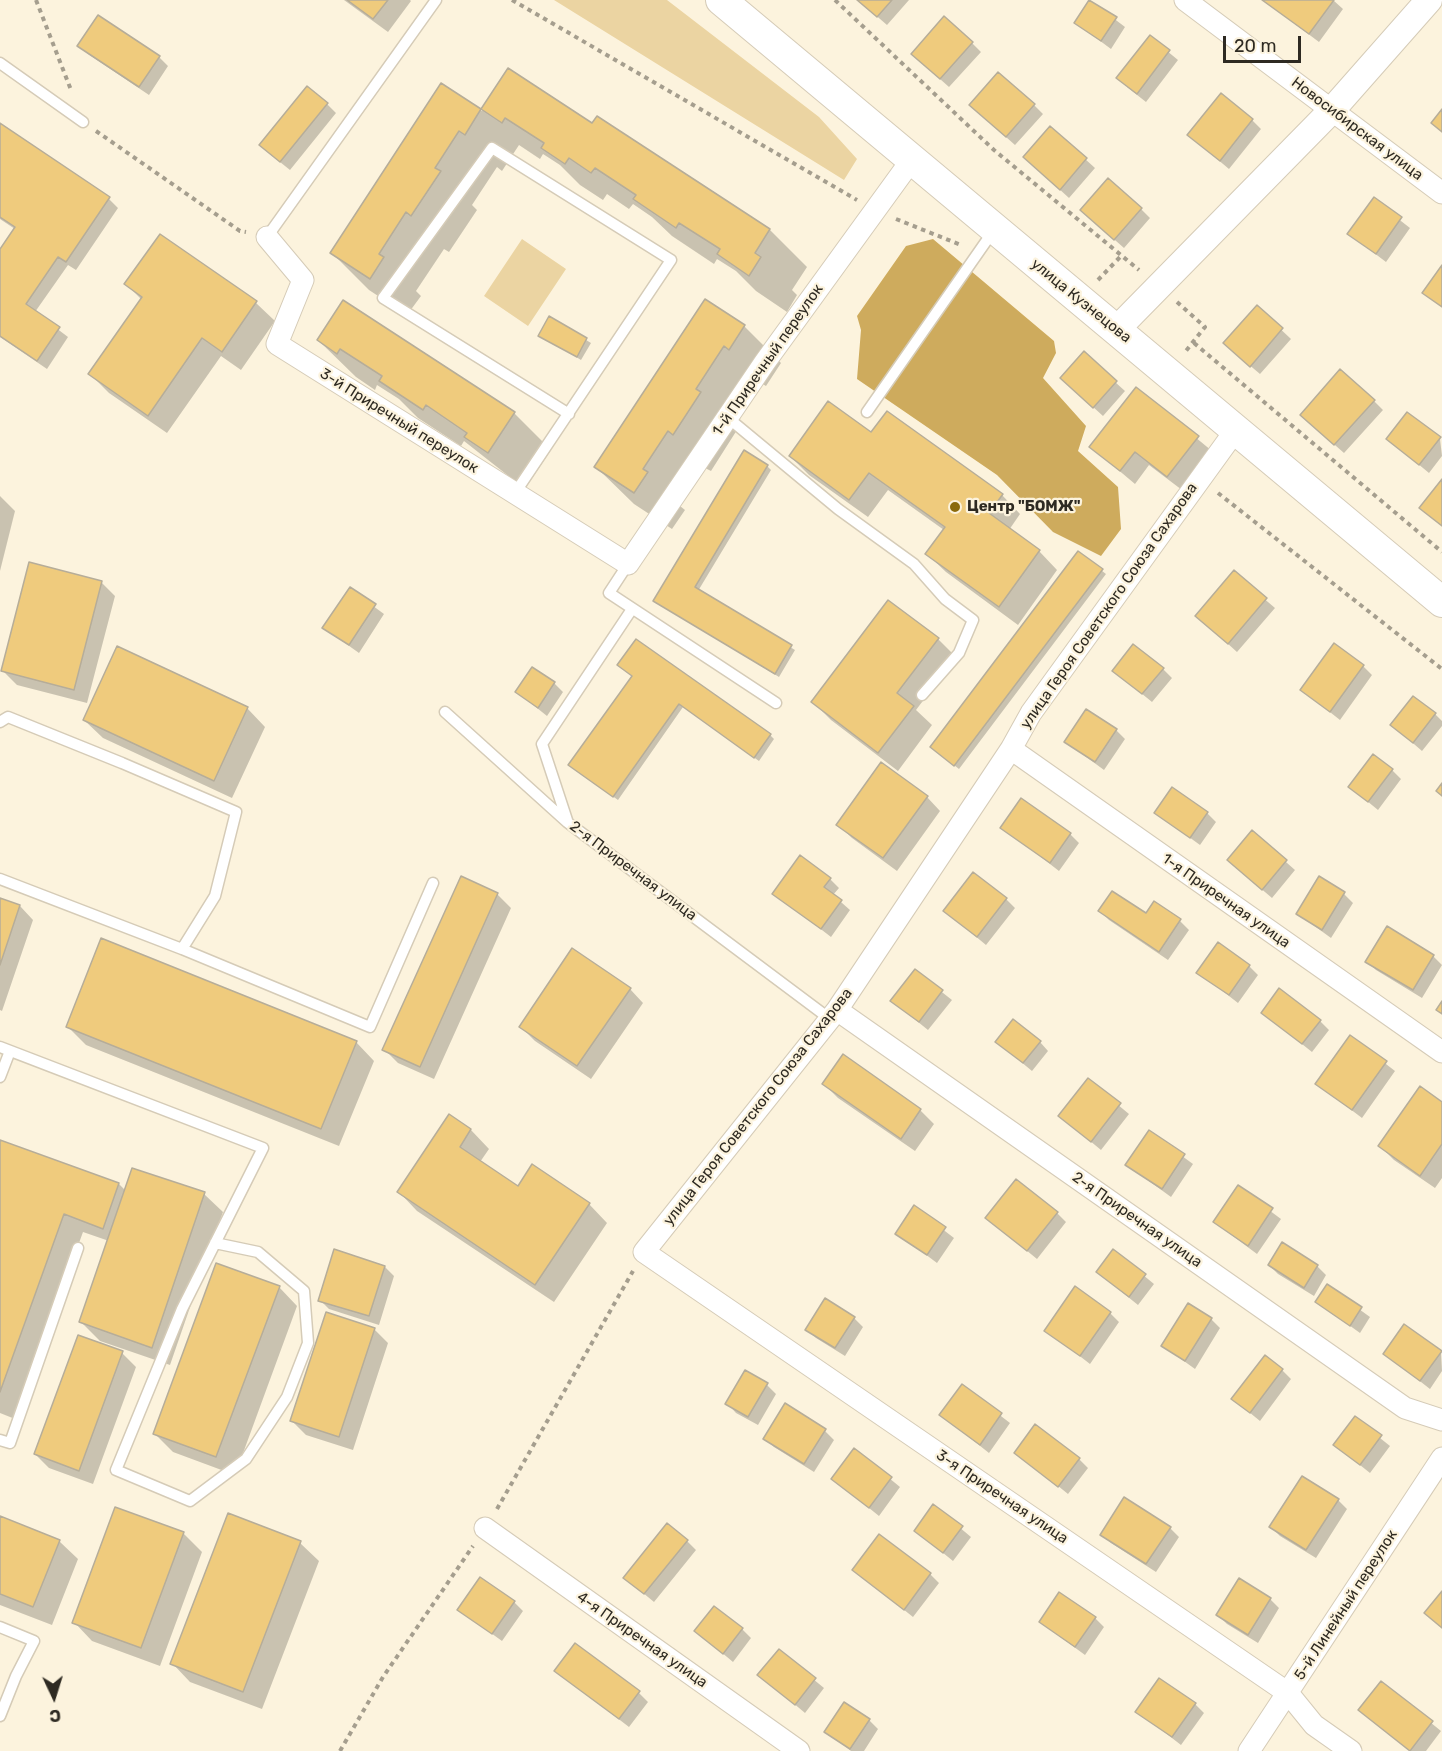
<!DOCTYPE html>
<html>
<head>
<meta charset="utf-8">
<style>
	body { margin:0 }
	#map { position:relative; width:1442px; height:1751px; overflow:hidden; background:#fcf3dd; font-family:Rubik,sans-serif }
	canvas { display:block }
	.north { position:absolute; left:24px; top:1667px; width:60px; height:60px; -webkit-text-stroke:4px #fcf3dd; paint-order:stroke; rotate:176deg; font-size:16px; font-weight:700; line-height:24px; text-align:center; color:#2e2a22 }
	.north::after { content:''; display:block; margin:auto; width:21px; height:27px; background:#2e2a22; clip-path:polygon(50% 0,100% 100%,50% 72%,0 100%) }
	.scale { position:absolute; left:1223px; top:36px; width:78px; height:27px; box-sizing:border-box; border:3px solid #2e2a22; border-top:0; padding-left:8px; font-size:18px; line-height:21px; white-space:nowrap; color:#2e2a22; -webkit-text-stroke:4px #fcf3dd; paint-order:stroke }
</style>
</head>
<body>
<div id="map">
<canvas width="1442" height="1751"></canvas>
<div class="north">С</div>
<div class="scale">20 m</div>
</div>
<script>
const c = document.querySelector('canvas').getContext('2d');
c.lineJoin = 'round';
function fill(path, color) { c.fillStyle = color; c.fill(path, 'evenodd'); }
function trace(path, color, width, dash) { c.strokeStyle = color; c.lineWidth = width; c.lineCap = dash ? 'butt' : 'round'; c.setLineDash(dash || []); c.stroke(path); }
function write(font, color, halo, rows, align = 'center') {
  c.font = font + ' Rubik,sans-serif'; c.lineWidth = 4.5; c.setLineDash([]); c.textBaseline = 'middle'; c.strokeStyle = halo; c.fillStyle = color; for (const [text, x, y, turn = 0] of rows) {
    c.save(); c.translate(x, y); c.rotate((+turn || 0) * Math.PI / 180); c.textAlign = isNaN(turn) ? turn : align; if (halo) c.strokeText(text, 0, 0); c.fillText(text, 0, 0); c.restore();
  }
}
fill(new Path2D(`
	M554,0H667L819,117L857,159L844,180Z
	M522,239L566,269L528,326L484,296Z`), '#ebd4a2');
fill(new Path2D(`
	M933,239L1054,341L1056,353L1043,378L1086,426L1078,451L1118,487L1121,529L1101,556L1053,532L997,475L857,379L861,330L857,316L906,246Z`), '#ceab5d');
fill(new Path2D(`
	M344,0H410L411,1L388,32Z
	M858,0H909L887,25Z
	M1263,0H1333L1343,9L1319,42Z
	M1091,1L1125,27L1111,49L1076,23Z
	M1150,37L1178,60L1146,102L1127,87Z
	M972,43L981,52L949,87L922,63Z
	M79,45L159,57L168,66L149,95L88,54Z
	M509,70L593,125L598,118L770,230L807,267L792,290L797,295L787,312L756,291L736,271L717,259L714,264L672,236L652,217L633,204L629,209L607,194L603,200L580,185L560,165L543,154L540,159L519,145L502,171L497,167L472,205L477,210L449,252L444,249L416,291L421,296L407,315L369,290L332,253L442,85L482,111Z
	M327,104L336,113L290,170L270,154Z
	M1034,105L1043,114L1015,145L980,114Z
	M1252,120L1261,129L1229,169L1198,143Z
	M0,125L109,199L118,208L76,270L68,265L35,312L68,337L47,369L0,337V252L15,229L0,219Z
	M1051,128L1095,168L1069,198L1034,166Z
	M1374,200L1410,228L1386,262L1349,234Z
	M1141,209L1150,218L1124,248L1091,219Z
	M160,236L256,303L275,321L241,370L221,356L167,433L109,393L90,374L142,300L126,284Z
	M1257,307L1291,339L1260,374L1234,352Z
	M550,318L591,343L581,360L540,335Z
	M744,326L781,363L766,386L761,383L733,426L737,430L711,471L705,468L680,506L685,510L672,529L634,504L596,467Z
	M318,340L514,413L551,450L525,489L464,441L461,446L418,418L399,399L377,385L375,390L356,377Z
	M1084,354L1125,391L1103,416L1071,387Z
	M1137,389L1212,451L1182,490L1149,465L1135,484L1091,447Z
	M1374,401L1383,410L1344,453L1311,424Z
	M872,434L1002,495L1020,514L1009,530L1039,551L1057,570L1018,625L946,572L927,554L944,530L888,490L868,517L809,475L790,456Z
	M1388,439H1440L1442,456L1429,473Z
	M767,466L771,470L698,591L795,650L779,677L655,601Z
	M0,496L15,511L0,571Z
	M1079,553L1106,574L959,769L936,751Z
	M1234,573L1275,608L1237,652L1197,616Z
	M101,582L115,596L87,703L17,685L3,671Z
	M350,589L384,614L359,653L324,628Z
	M938,639L956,657L916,710L932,725L898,771L831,720L813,702Z
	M1363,666L1372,675L1340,720L1302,690Z
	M1163,669L1172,678L1152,702L1114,671Z
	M633,676L770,735L774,739L759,761L683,707L618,800L574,769Z
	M554,683L563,692L547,716L517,692Z
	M247,708L265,727L232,798L103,738L84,720Z
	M1435,714L1442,721V726L1422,751L1392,725Z
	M1116,730L1125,739L1104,770L1066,742Z
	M1392,770L1401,779L1378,810L1350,787Z
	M927,797L940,811L897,871L852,838L838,825Z
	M1156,813H1207L1216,822L1200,845Z
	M1002,827L1070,834L1079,843L1059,871Z
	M1252,832L1295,870L1272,898L1238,869Z
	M830,879L839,888L833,895L850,910L831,937L774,893Z
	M497,894L511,908L434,1079L398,1063L384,1049Z
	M1344,894L1353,903L1331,938L1298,914Z
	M0,899L20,906L33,920L2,1011L0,1010Z
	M1006,899L1015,908L986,945L945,911Z
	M1100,911L1180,921L1189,930L1168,960L1109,920Z
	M1387,928L1433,956L1442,965L1422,998L1376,970L1367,961Z
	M1249,966L1258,975L1238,1003L1198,972Z
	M915,971L952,1000L928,1030L892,1001Z
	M630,989L643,1003L591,1079L535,1041L521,1027Z
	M1263,1013L1320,1021L1329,1030L1312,1052Z
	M67,1026L356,1042L374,1061L339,1146L86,1045Z
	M1351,1037L1395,1071L1362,1118L1317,1084Z
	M997,1042H1040L1048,1051L1032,1071Z
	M843,1056L920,1110L934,1124L915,1151L838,1098L824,1084Z
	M1088,1080L1129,1114L1101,1150L1060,1116Z
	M1442,1104V1178L1435,1188L1394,1160L1380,1146Z
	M450,1116L471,1130L489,1149L480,1162L518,1188L589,1204L607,1223L554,1302L417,1211L399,1192Z
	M1149,1132L1193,1164L1171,1197L1127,1165Z
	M0,1142L119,1184L126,1191L204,1194L223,1212L170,1365L100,1341L81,1322L109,1241L83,1232L15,1419L0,1413Z
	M1238,1187L1281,1219L1257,1254L1214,1222Z
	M915,1208L954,1238L937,1263L897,1233Z
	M1057,1213L1066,1222L1037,1259L987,1218Z
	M1114,1251L1154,1284L1138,1305L1097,1272Z
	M1269,1265L1317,1266L1326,1275L1314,1296L1278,1274Z
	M385,1267L394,1276L379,1325L329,1309L320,1300Z
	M1327,1286L1370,1317L1360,1333L1317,1302Z
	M279,1287L297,1306L235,1475L173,1452L155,1434Z
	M1110,1313L1119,1322L1090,1364L1046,1330Z
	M854,1318L863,1327L845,1356L816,1338L807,1329Z
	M1211,1319L1220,1328L1195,1369L1163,1346Z
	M374,1329L388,1343L353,1450L306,1435L292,1421Z
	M1441,1352L1442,1371L1430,1389L1385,1354Z
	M122,1353L136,1367L93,1484L49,1468L35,1454Z
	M1282,1370L1291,1379L1260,1421L1233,1399Z
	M746,1372L767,1385L776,1394L758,1425L736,1413L727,1403Z
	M962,1386L1010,1423L989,1453L941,1415Z
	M785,1406L825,1431L834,1440L814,1472L774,1447L765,1438Z
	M1355,1418L1390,1446L1370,1473L1335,1445Z
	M855,1450L900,1487L879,1516L833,1479Z
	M1016,1452L1079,1459L1088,1468L1068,1494Z
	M1303,1478L1338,1500L1347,1509L1316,1558L1280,1536L1271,1527Z
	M934,1506L971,1537L953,1561L916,1531Z
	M0,1518L59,1541L78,1559L52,1625L0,1605Z
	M1170,1528L1179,1537L1156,1572L1111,1543L1102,1534Z
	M183,1533L202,1552L160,1666L92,1641L74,1622Z
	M687,1541L696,1550L654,1602L625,1578Z
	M300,1543L319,1561L262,1709L190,1682L172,1663Z
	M854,1570L930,1574L939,1583L913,1617Z
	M1270,1599L1279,1608L1258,1643L1227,1624L1218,1615Z
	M514,1602L523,1611L502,1641L459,1610Z
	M1095,1618L1104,1627L1085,1655L1040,1622Z
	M742,1629L751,1638L733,1662L696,1631Z
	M779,1651L824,1688L805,1713L760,1675Z
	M556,1671L639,1693L648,1702L629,1727Z
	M1382,1683L1441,1731L1426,1751H1410L1360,1710Z
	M1195,1704L1204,1713L1181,1745L1137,1711Z
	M869,1720L878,1729L864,1751H851L826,1731Z`), '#0003');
const building = new Path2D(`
	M347,0H388L373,19Z
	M857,0H892L877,17Z
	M1089,0L1117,17L1101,41L1074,23Z
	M1262,0H1334L1309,34Z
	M98,15L160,56L139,87L77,46Z
	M944,16L973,42L940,79L911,54Z
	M1150,35L1170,50L1137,94L1116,78Z
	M508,68L592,123L597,116L770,229L755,253L761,257L749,276L717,254L720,249L679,223L676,228L633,199L636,195L595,168L591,173L569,158L565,164L541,148L544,143L505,118L502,123L481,109Z
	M998,72L1035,104L1006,137L969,105Z
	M441,83L481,109L465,135L459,131L435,168L441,171L411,216L406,212L379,254L384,257L370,279L330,253Z
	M307,86L328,103L280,162L259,145Z
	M1221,93L1253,119L1220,161L1187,135Z
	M1442,109V132L1431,123Z
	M0,123L110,197L66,262L58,257L26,304L60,327L37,361L0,336V249L15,227L0,217Z
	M1050,126L1087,158L1060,190L1023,157Z
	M1108,178L1142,208L1114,240L1080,210Z
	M1374,197L1402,217L1376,254L1347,234Z
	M160,234L257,301L222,352L202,338L148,416L88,374L142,297L124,284Z
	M1442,265V307L1422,293Z
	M705,299L745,325L729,350L724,346L696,389L701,392L673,435L668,431L643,469L648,472L634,493L594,467Z
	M343,300L515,412L488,453L464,437L467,433L426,405L423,410L379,381L382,376L340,349L337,354L317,340Z
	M1257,305L1283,328L1250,367L1223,343Z
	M549,316L587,338L577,357L538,336Z
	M1084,351L1117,381L1093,408L1060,378Z
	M1340,369L1375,400L1334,445L1300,415Z
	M1136,387L1199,436L1167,477L1135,452L1120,471L1089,447Z
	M828,401L871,432L887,411L1003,494L989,513L1040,550L999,607L925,554L945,527L869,473L849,500L789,456Z
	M1407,412L1441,437L1419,465L1386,439Z
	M744,450L768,465L695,587L792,645L775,674L653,601Z
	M1442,479V526L1419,508Z
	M1078,551L1103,569L954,766L930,747Z
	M29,562L102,581L74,690L1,671Z
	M1234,570L1267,598L1228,644L1195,616Z
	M350,587L376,604L349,645L322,628Z
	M888,600L939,638L897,693L914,706L878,753L811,702Z
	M636,639L771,734L754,758L679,704L613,797L568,765L632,676L617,665Z
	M1334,643L1364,665L1330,712L1300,690Z
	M1133,644L1164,668L1142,694L1112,671Z
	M117,646L248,707L214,781L83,720Z
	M532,667L555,682L538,708L515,692Z
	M1413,696L1436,713L1413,743L1390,725Z
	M1086,709L1117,729L1095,762L1064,742Z
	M1373,754L1393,769L1368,802L1348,787Z
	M881,762L928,796L883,858L836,825Z
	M1442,783V796L1436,791Z
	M1172,787L1208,812L1190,838L1154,813Z
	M1021,798L1071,833L1050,863L1000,828Z
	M1252,830L1287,860L1262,890L1227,860Z
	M800,855L831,878L824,887L842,900L821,929L772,894Z
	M973,872L1007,898L977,937L943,911Z
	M461,876L498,893L420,1067L382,1050Z
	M1319,876L1345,892L1322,930L1296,914Z
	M1112,891L1146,913L1154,901L1181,919L1159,952L1098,911Z
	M0,898L20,905L0,965Z
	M1387,926L1434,955L1413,990L1365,962Z
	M101,938L357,1041L321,1129L66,1027Z
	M1218,942L1250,965L1229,995L1196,973Z
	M572,948L631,988L577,1066L519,1027Z
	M915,969L943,990L919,1022L890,1001Z
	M1279,988L1321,1020L1302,1044L1261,1013Z
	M1442,1001V1014L1436,1010Z
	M1013,1019L1041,1041L1023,1063L995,1042Z
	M1350,1035L1387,1061L1352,1110L1315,1084Z
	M843,1054L921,1109L901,1139L822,1084Z
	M1088,1078L1121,1103L1091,1142L1058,1116Z
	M1420,1086L1442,1102V1144L1420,1176L1378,1146Z
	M449,1114L471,1129L460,1147L518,1186L532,1164L590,1203L535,1285L397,1192Z
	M1149,1130L1185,1154L1162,1189L1125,1165Z
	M0,1140L119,1183L103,1229L64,1214L0,1392Z
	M132,1168L205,1192L152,1348L79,1322Z
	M1016,1179L1058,1212L1027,1251L985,1218Z
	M1238,1185L1273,1208L1248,1246L1213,1222Z
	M914,1205L946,1227L927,1255L895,1234Z
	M1282,1242L1318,1265L1304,1288L1268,1265Z
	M334,1249L385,1266L369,1316L318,1301Z
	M1113,1249L1146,1274L1129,1297L1096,1272Z
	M216,1263L280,1286L216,1457L153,1434Z
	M1327,1284L1362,1307L1350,1326L1315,1302Z
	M1075,1286L1111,1312L1080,1356L1044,1331Z
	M825,1298L855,1317L835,1348L805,1330Z
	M1188,1303L1212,1318L1185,1361L1161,1346Z
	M326,1312L375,1328L339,1437L290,1421Z
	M1404,1324L1442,1351L1420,1381L1383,1354Z
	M78,1335L123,1351L79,1471L34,1454Z
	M1265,1355L1283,1369L1250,1413L1231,1399Z
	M745,1370L768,1383L748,1417L725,1404Z
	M962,1384L1002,1413L980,1445L939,1415Z
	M785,1403L826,1429L804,1464L763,1439Z
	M1355,1416L1382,1435L1360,1465L1333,1445Z
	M1035,1424L1080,1458L1058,1487L1014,1453Z
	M854,1448L892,1477L869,1508L831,1479Z
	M1302,1476L1339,1499L1306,1550L1269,1527Z
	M1124,1497L1171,1527L1146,1564L1100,1535Z
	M933,1504L963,1526L943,1553L914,1531Z
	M115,1507L184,1532L141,1648L72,1623Z
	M228,1513L301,1541L243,1692L170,1664Z
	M0,1516L60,1540L33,1607L0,1594Z
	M667,1523L688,1540L644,1594L623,1578Z
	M879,1534L931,1573L904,1610L852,1570Z
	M480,1577L515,1601L492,1634L457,1610Z
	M1239,1578L1271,1598L1248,1635L1216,1615Z
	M1442,1591V1628L1424,1613Z
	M1059,1592L1096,1617L1075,1647L1039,1622Z
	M714,1606L743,1628L723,1654L694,1631Z
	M575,1643L640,1691L619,1719L554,1671Z
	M779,1649L816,1678L795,1705L757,1675Z
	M1159,1678L1196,1703L1172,1737L1135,1712Z
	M1381,1681L1433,1721L1410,1751L1358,1710Z
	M844,1702L870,1719L850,1749L824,1732Z`);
fill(building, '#efcb7d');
trace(building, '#b6ad99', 1.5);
const service = new Path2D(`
	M0,63L83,122
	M267,237L436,0
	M867,412L994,230
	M727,417L838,509L914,564L945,599L973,620L959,653L922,695
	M515,493L671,260L492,148L383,298L569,414
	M628,564L609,593L776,703
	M445,712L567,822L830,1019
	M0,722L8,717L122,763L236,812L215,896L182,949L370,1027L433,883
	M567,820L542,744L632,609
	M0,879L182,949
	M0,1047L263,1148L182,1309L116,1470L190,1501L246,1459L287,1397L308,1343L304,1291L258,1252L215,1243
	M0,1077L10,1051
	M0,1440L10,1443L78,1248
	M0,1627L34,1641L16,1676L0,1716`);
const minor = new Path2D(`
	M1185,0L1442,193
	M267,237L303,280L277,344L628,564L765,362L913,158
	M1235,431L1031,713L1011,749L837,1010L644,1252L1288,1693L1314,1725L1351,1751
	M1011,749L1442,1052
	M837,1010L1405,1408L1442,1420
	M485,1528L799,1751
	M1249,1751L1442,1458`);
const tertiary = new Path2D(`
	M1117,329L1332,110L1429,0`);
const secondary = new Path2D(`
	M721,0L1442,602`);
trace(service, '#d5cbb7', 13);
trace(minor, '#d5cbb7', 23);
trace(tertiary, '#d5cbb7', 28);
trace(secondary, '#d5cbb7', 32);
trace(new Path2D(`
	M36,0L71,90
	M512,0L857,200
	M835,0L994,150L1139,270
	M96,131L240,231L246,232
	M896,219L961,245
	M1098,280L1121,256
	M1177,302L1205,327L1185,352
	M1194,343L1442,552
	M1218,493L1442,669
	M497,1509L633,1271
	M340,1751L383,1677L473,1546`), '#a59e8e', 4, [4.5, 4.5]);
trace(service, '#fff', 10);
trace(minor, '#fff', 21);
trace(tertiary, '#fff', 26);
trace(secondary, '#fff', 30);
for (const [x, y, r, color] of [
	[955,507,6,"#8b6a0b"]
]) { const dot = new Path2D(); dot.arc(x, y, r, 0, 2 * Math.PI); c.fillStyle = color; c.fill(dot); trace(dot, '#fcf3dd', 2); }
write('15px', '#2e2a22', '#fcf3dd', [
	["Новосибирская улица",1357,129,37],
	["улица Кузнецова",1081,301,39],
	["1-й Приречный переулок",768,360,-55],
	["3-й Приречный переулок",399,421,32],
	["улица Героя Советского Союза Сахарова",1109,606,-55],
	["2-я Приречная улица",633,871,37],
	["1-я Приречная улица",1226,901,35],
	["улица Героя Советского Союза Сахарова",758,1107,-52],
	["2-я Приречная улица",1137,1220,35],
	["3-я Приречная улица",1002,1497,34],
	["5-й Линейный переулок",1346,1605,-57],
	["4-я Приречная улица",642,1640,35]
]);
write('bold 15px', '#2e2a22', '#fcf3dd', [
	["Центр \"БОМЖ\"",967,507]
], 'left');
</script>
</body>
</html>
